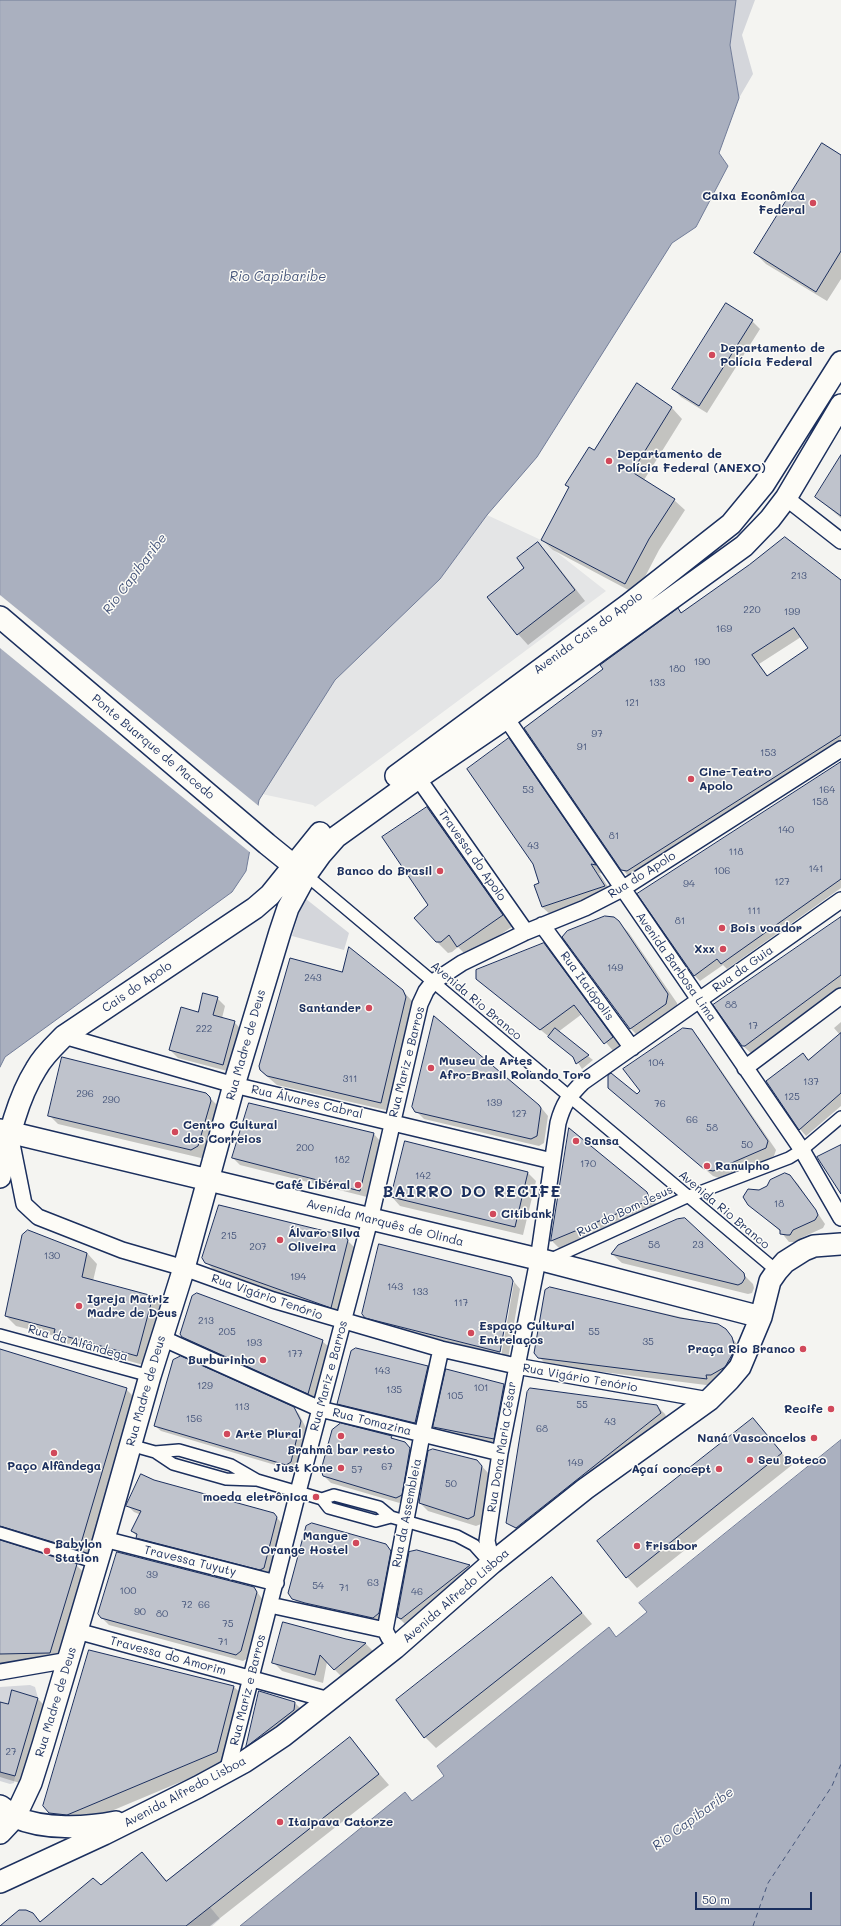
<!DOCTYPE html>
<html>
<head>
<meta charset="utf-8">
<style>
	body { margin:0 }
	#map { position:relative; width:841px; height:1926px; overflow:hidden; background:#f4f4f1; font-family:Mali,sans-serif }
	canvas { display:block }
	.scale { position:absolute; left:695px; top:1892px; width:117px; height:18px; box-sizing:border-box; border:2px solid #1b2f5e; border-top:0; padding-left:5px; font-size:12px; line-height:14px; white-space:nowrap; color:#1b2f5e; -webkit-text-stroke:3px #fdfcf7; paint-order:stroke }
</style>
</head>
<body>
<div id="map">
<canvas width="841" height="1926"></canvas>
<div class="scale">50 m</div>
</div>
<script>
const c = document.querySelector('canvas').getContext('2d');
c.lineJoin = 'round';
function fill(path, color) { c.fillStyle = color; c.fill(path, 'evenodd'); }
function trace(path, color, width, dash) { c.strokeStyle = color; c.lineWidth = width; c.lineCap = dash ? 'butt' : 'round'; c.setLineDash(dash || []); c.stroke(path); }
function write(font, color, halo, rows, align = 'center') {
  c.font = font + ' Mali,sans-serif'; c.lineWidth = 3; c.setLineDash([]); c.textBaseline = 'middle'; c.strokeStyle = halo; c.fillStyle = color; for (const [text, x, y, turn = 0] of rows) {
    c.save(); c.translate(x, y); c.rotate((+turn || 0) * Math.PI / 180); c.textAlign = isNaN(turn) ? turn : align; if (halo) c.strokeText(text, 0, 0); c.fillText(text, 0, 0); c.restore();
  }
}
fill(new Path2D(`
	M487,515L541,540L606,591L315,807L313,805L262,794L335,679L440,579Z`), '#e4e5e6');
fill(new Path2D(`
	M736,0H755L742,35L753,74L739,98L730,45Z
	M306,899L349,933L344,950L292,936L303,900Z
	M30,1685L35,1687L38,1698L12,1690L8,1704L0,1702V1687Z
	M0,1772L15,1776L14,1783L10,1784L0,1781Z
	M210,1907L220,1919L212,1926H186Z`), '#d4d6db');
const water = new Path2D(`
	M0,0H736L730,45L739,98L719,153L728,166L696,227L672,243L537,457L487,515L440,579L335,680L259,800L246,871L232,892L5,1057L0,1067Z
	M841,1440V1926H240L405,1792L412,1801L444,1776L437,1766L609,1627L616,1637L647,1612L639,1603Z`);
fill(water, '#aab0bf');
trace(water, '#717c98', 1);
fill(new Path2D(`
	M0,595L260,807L252,854L0,648Z`), '#f4f4f1');
fill(new Path2D(`
	M841,156V279L827,301L766,264L755,253Z
	M752,321L760,329L707,413L681,397L673,389Z
	M637,384L672,408L682,419L644,480L674,500L685,510L659,550L636,594L553,550L542,540L569,488L566,485L595,452Z
	M841,457V518L816,497Z
	M538,543L548,554L585,601L528,645L518,634L526,568Z
	M841,581V748L630,878L622,869L604,670L678,610L682,614ZM801,637L809,648L768,676L759,664Z
	M509,740L519,749L604,874L599,873L614,896L552,916L542,907L540,883Z
	M841,763V888L727,969L723,965L700,981L694,975Z
	M427,808L438,819L513,926L468,957L458,947L452,952L448,953L437,942L430,905Z
	M841,918V991L753,1055L742,1045Z
	M618,921L629,933L677,1003L678,1012L641,1039L630,1028Z
	M544,944L553,953L621,1047L614,1052L582,1014L558,1032L593,1060L582,1069L575,1058L477,978Z
	M403,991L412,1001L415,1010L390,1111L277,1085L263,1073L260,1066Z
	M217,998L225,1006L222,1018L234,1022L242,1030L231,1072L178,1058L170,1050L199,1013Z
	M841,1022V1106L806,1136L800,1129L803,1054L809,1060L840,1035L834,1028Z
	M691,1030L699,1038L776,1150L774,1156L722,1179L713,1176L617,1095H637Z
	M208,1096L217,1105L219,1110L207,1155L201,1158L58,1124L49,1115Z
	M539,1105L548,1116L544,1143L539,1146L424,1119L416,1111Z
	M570,1130L646,1193L657,1204L660,1210L562,1251L552,1241Z
	M374,1134L380,1141L367,1197L240,1165L233,1158Z
	M405,1142L528,1173L536,1181L523,1235L400,1206L392,1197Z
	M790,1176L798,1184L825,1224L823,1228L801,1238L798,1242H789L781,1232L749,1204L759,1191Z
	M344,1237L357,1250L340,1316L216,1272L206,1262Z
	M87,1253L97,1264L93,1281L153,1297L163,1307L147,1366L65,1343L59,1337L16,1326L6,1316Z
	M612,1254L743,1274L753,1284L754,1288L752,1293L748,1294L622,1263Z
	M510,1277L520,1289L508,1359L374,1325L363,1314ZM512,1282H514L501,1357L499,1356Z
	M550,1288L721,1326L739,1346L741,1352L714,1386L547,1365L535,1353Z
	M182,1336L322,1341L329,1347L315,1400L189,1343Z
	M0,1350L126,1389L141,1404L95,1565L18,1541L10,1544L76,1565L92,1580L65,1668L0,1669Z
	M428,1367L433,1373L421,1428L344,1410L339,1404Z
	M503,1385L511,1393L501,1446L442,1435L434,1427Z
	M657,1406L665,1414L668,1421L524,1535L507,1522Z
	M293,1408L299,1414L306,1428L296,1468L292,1470L161,1431L155,1426Z
	M753,1419L792,1465L637,1588L627,1577Z
	M391,1437L395,1440L405,1443L412,1449L403,1504L331,1483L324,1476Z
	M477,1461L490,1475L481,1524L476,1526L428,1511L420,1503Z
	M154,1481L274,1514L283,1525L270,1574L144,1544L132,1531L141,1515L134,1512L127,1505Z
	M386,1545L393,1552L380,1624L300,1605L293,1598Z
	M469,1565L477,1573L406,1625L398,1617Z
	M552,1578L592,1624L436,1748L425,1737Z
	M254,1588L263,1600L248,1658L243,1661L109,1625L102,1618Z
	M346,1640L366,1644L373,1651L343,1678L327,1662L323,1683L282,1671L274,1663Z
	M89,1651L234,1687L245,1697L228,1762L78,1825L61,1824L50,1813Z
	M37,1698L45,1706L23,1784L0,1777V1703L9,1705Z
	M295,1703L303,1711L254,1754L247,1746Z
	M349,1739L389,1785L210,1926H0L32,1914L41,1923L101,1886L142,1854L167,1881Z`), '#0003');
trace(new Path2D(`
	M753,1926L768,1883L832,1786L841,1764`), '#46567b', 1, [5, 4]);
const building = new Path2D(`
	M822,143L841,155V251L816,292L754,253Z
	M726,303L753,320L699,406L672,389Z
	M637,383L672,407L632,472L675,499L649,539L625,584L541,540L569,487L565,485L589,447L594,450Z
	M841,455V516L815,497Z
	M785,537L841,580V735L627,871L621,870L524,728L603,669L600,665L678,608L681,613L749,565ZM794,628L808,648L767,676L752,655Z
	M538,542L575,590L517,635L487,597L524,568L517,558Z
	M509,738L596,865L591,864L605,886L542,907L534,885L539,883L533,864L467,769Z
	M841,762V879L721,964L717,959L694,976L637,894Z
	M427,807L503,915L457,947L449,935L441,942H436L414,918L428,905L382,837Z
	M605,916L614,917L619,921L668,994L666,1004L630,1029L562,937L567,931Z
	M841,917V975L745,1046H742L713,1005Z
	M544,943L613,1037L604,1044L574,1005L540,1030L476,979V970Z
	M349,947L403,990L406,997L381,1103L267,1076L260,1070L259,1066L290,958L342,972Z
	M203,993L218,997L213,1015L235,1021L223,1065L169,1050L181,1007L198,1012Z
	M434,1016L539,1105L541,1108L537,1136L531,1139L415,1112L412,1107Z
	M555,1028L589,1055L576,1064L573,1057L548,1037Z
	M683,1028L692,1029L768,1141L766,1148L713,1171L704,1169L608,1088V1075L611,1073L637,1094L640,1091L623,1069Z
	M841,1033V1093L799,1130L766,1081L803,1053L808,1060Z
	M62,1057L206,1093L210,1097L211,1101L198,1146L191,1150L48,1116Z
	M249,1103L374,1133L360,1191L232,1158Z
	M569,1128L647,1192L650,1200L551,1241Z
	M405,1141L528,1172L515,1227L391,1197Z
	M841,1145V1194L817,1157Z
	M785,1173L790,1175L816,1210L818,1215L815,1220L793,1230L790,1235H787L780,1234V1230L748,1205L743,1197L748,1189L759,1190L767,1186L770,1180Z
	M219,1205L345,1236L348,1240L331,1308L205,1263L202,1258Z
	M685,1218L744,1273L745,1278L742,1283L738,1285L611,1254L618,1245L677,1219Z
	M28,1230L87,1253L82,1277L153,1296L137,1356L54,1333L55,1329L5,1316L22,1235Z
	M379,1244L511,1277L513,1281L500,1352L365,1318L362,1314Z
	M550,1287L680,1318L718,1324L726,1329L732,1337L734,1344L733,1353L725,1367L711,1375H706L707,1379L538,1358L534,1353L545,1290Z
	M197,1293L323,1340L308,1394L182,1337L180,1334L192,1296Z
	M356,1348L428,1366L415,1423L337,1404L351,1351Z
	M0,1349L127,1388L79,1550L0,1526Z
	M181,1356L294,1407L301,1421L291,1462L286,1465L154,1426L173,1360Z
	M446,1369L504,1384L494,1439L433,1427Z
	M530,1388L657,1405L661,1413L516,1528L506,1523L527,1392Z
	M753,1418L782,1453L626,1578L597,1541Z
	M341,1423L392,1436L391,1438L405,1442L410,1448L402,1495L396,1498L323,1476L321,1470L332,1430Z
	M433,1449L477,1460L482,1466L474,1516L468,1519L419,1503L428,1451Z
	M141,1474L154,1480L274,1513L277,1517L264,1568L260,1570L136,1538L137,1534L131,1531L141,1511L126,1506Z
	M312,1523L386,1544L391,1551L379,1613L373,1618L305,1603L292,1599L288,1593L306,1526Z
	M0,1540L77,1564L50,1653L0,1654Z
	M417,1550L470,1565L401,1619L397,1617L409,1552Z
	M117,1552L254,1587L257,1592L241,1651L236,1655L101,1618L98,1614Z
	M552,1577L582,1613L424,1738L396,1700Z
	M283,1622L346,1639L366,1643L334,1670L320,1655L315,1675L272,1663Z
	M89,1650L234,1686L217,1752L67,1815L49,1813L43,1806Z
	M12,1690L38,1698L15,1776L0,1772V1702L8,1704Z
	M259,1691L295,1702L294,1710L246,1747Z
	M350,1737L379,1774L186,1926H0L19,1910H26L33,1913L40,1922L93,1878L101,1885L142,1852L166,1881Z`);
fill(building, '#bfc3cc');
trace(building, '#1b2f5e', 1);
const pedestrian = new Path2D(`
	M306,875L777,1271
	M549,1260L687,1197L789,1158L802,1150L841,1117
	M0,1335L150,1376
	M130,1445L155,1452L173,1464L226,1479L255,1480
	M155,1452L179,1450L231,1465L257,1480L322,1499L329,1508L376,1521L391,1517L457,1536L474,1545L491,1564
	M322,1499L334,1495L379,1507L391,1517
	M0,1533L97,1563`);
const minor = new Path2D(`
	M786,498L841,541
	M506,718L802,1150L841,1218
	M418,778L526,932
	M542,925L632,1048
	M64,1036L234,1085L552,1161
	M745,1068L841,996
	M11,1139L24,1204L38,1217L122,1250L184,1268L273,1300L441,1349L516,1366L709,1400
	M162,1338L320,1409L500,1453
	M104,1539L276,1583
	M492,1563L487,1541L500,1453L538,1260L558,1123C563,1104 569,1096 583,1082L841,900
	M270,1605L385,1630L389,1638
	M385,1630L422,1435L441,1349
	M77,1631L329,1700
	M0,1672L69,1660
	M227,1772L298,1492L370,1220L420,1004L426,991L433,982L462,963L526,932L585,908L622,889L841,749`);
const secondary = new Path2D(`
	M0,617L267,844L304,874
	M396,776L628,605L731,524L764,484L841,362
	M0,1130L546,1261L761,1317
	M0,1177C8,1141 16,1101 36,1069C43,1056 54,1046 64,1036L255,908L270,895L320,833
	M0,1806C5,1809 10,1814 15,1817C44,1830 86,1828 116,1822
	M0,1833L15,1817L31,1783L43,1745L104,1539L150,1376L184,1268L234,1085L280,932L288,908L306,875L321,854L336,837L418,778L506,718L744,546L770,519L786,498L841,405
	M0,1882L104,1834L198,1787L244,1762L283,1736L395,1648L492,1563L585,1489L709,1400L729,1380L740,1367L761,1317L770,1281L777,1271L785,1262L804,1250L814,1246L841,1244`);
trace(pedestrian, '#1b2f5e', 14);
trace(minor, '#1b2f5e', 18);
trace(secondary, '#1b2f5e', 24);
trace(pedestrian, '#fdfcf7', 11);
trace(minor, '#fdfcf7', 15);
trace(secondary, '#fdfcf7', 21);
for (const [x, y, r, color] of [
	[813,203,4,"#d1495b"],
	[712,355,4,"#d1495b"],
	[609,461,4,"#d1495b"],
	[691,779,4,"#d1495b"],
	[440,871,4,"#d1495b"],
	[722,928,4,"#d1495b"],
	[723,949,4,"#d1495b"],
	[369,1008,4,"#d1495b"],
	[431,1068,4,"#d1495b"],
	[175,1132,4,"#d1495b"],
	[576,1141,4,"#d1495b"],
	[707,1166,4,"#d1495b"],
	[358,1185,4,"#d1495b"],
	[493,1214,4,"#d1495b"],
	[280,1240,4,"#d1495b"],
	[79,1306,4,"#d1495b"],
	[471,1333,4,"#d1495b"],
	[803,1349,4,"#d1495b"],
	[263,1360,4,"#d1495b"],
	[831,1409,4,"#d1495b"],
	[227,1434,4,"#d1495b"],
	[341,1436,4,"#d1495b"],
	[814,1438,4,"#d1495b"],
	[54,1453,4,"#d1495b"],
	[750,1460,4,"#d1495b"],
	[341,1468,4,"#d1495b"],
	[719,1469,4,"#d1495b"],
	[316,1497,4,"#d1495b"],
	[356,1543,4,"#d1495b"],
	[637,1546,4,"#d1495b"],
	[47,1551,4,"#d1495b"],
	[280,1822,4,"#d1495b"]
]) { const dot = new Path2D(); dot.arc(x, y, r, 0, 2 * Math.PI); c.fillStyle = color; c.fill(dot); trace(dot, '#fdfcf7', 1.5); }
write('10px', '#44547a', null, [
	["213",799,576],
	["220",752,610],
	["199",792,612],
	["169",724,629],
	["190",702,662],
	["180",677,669],
	["133",657,683],
	["121",632,703],
	["97",597,734],
	["91",582,747],
	["153",768,753],
	["53",528,790],
	["164",827,790],
	["158",820,802],
	["140",786,830],
	["81",614,836],
	["43",533,846],
	["118",736,852],
	["141",816,869],
	["106",722,871],
	["127",782,882],
	["94",689,884],
	["111",754,911],
	["81",680,921],
	["149",615,968],
	["243",313,978],
	["88",731,1005],
	["17",753,1026],
	["222",204,1029],
	["104",656,1063],
	["311",350,1079],
	["137",811,1082],
	["296",85,1094],
	["125",792,1097],
	["290",111,1100],
	["139",494,1103],
	["76",660,1104],
	["127",519,1114],
	["66",692,1120],
	["58",712,1128],
	["50",747,1145],
	["200",305,1148],
	["182",342,1160],
	["170",588,1164],
	["142",423,1176],
	["18",779,1204],
	["215",229,1236],
	["58",654,1245],
	["23",698,1245],
	["207",258,1247],
	["130",52,1256],
	["194",298,1277],
	["143",395,1287],
	["133",420,1292],
	["117",461,1303],
	["213",206,1321],
	["205",227,1332],
	["55",594,1332],
	["35",648,1342],
	["193",254,1343],
	["177",295,1354],
	["143",382,1371],
	["129",205,1386],
	["101",481,1388],
	["135",394,1390],
	["105",455,1396],
	["55",582,1405],
	["113",242,1407],
	["156",194,1419],
	["43",610,1422],
	["68",542,1429],
	["149",575,1463],
	["67",387,1467],
	["57",357,1470],
	["50",451,1484],
	["39",152,1575],
	["63",373,1583],
	["54",318,1586],
	["71",344,1588],
	["100",128,1591],
	["46",417,1592],
	["72",187,1605],
	["66",204,1605],
	["90",140,1612],
	["80",162,1614],
	["75",228,1624],
	["71",223,1642],
	["27",11,1752]
]);
write('bold 12px', '#1b2f5e', '#fdfcf7', [
	["Caixa Econômica",805,196,"right"],
	["Federal",805,210,"right"],
	["Departamento de",720,348],
	["Polícia Federal",720,362],
	["Departamento de",617,454],
	["Polícia Federal (ANEXO)",617,468],
	["Cine-Teatro",699,772],
	["Apolo",699,786],
	["Banco do Brasil",432,871,"right"],
	["Bois voador",730,928],
	["Xxx",715,949,"right"],
	["Santander",361,1008,"right"],
	["Museu de Artes",439,1061],
	["Afro-Brasil Rolando Toro",439,1075],
	["Centro Cultural",183,1125],
	["dos Correios",183,1139],
	["Sansa",584,1141],
	["Ranulpho",715,1166],
	["Café Libéral",350,1185,"right"],
	["Citibank",501,1214],
	["Álvaro Silva",288,1233],
	["Oliveira",288,1247],
	["Igreja Matriz",87,1299],
	["Madre de Deus",87,1313],
	["Espaço Cultural",479,1326],
	["Entrelaços",479,1340],
	["Praça Rio Branco",795,1349,"right"],
	["Burburinho",255,1360,"right"],
	["Recife",823,1409,"right"],
	["Arte Plural",235,1434],
	["Naná Vasconcelos",806,1438,"right"],
	["Brahmâ bar resto",341,1450,"center"],
	["Seu Boteco",758,1460],
	["Paço Alfândega",54,1466,"center"],
	["Just Kone",333,1468,"right"],
	["Açaí concept",711,1469,"right"],
	["moeda eletrônica",308,1497,"right"],
	["Mangue",348,1536,"right"],
	["Orange Hostel",348,1550,"right"],
	["Babylon",55,1544],
	["Station",55,1558],
	["Frisabor",645,1546],
	["Itaipava Catorze",288,1822]
], 'left');
write('12px', '#1b2f5e', '#fdfcf7', [
	["Avenida Cais do Apolo",588,633,-36],
	["Ponte Buarque de Macedo",153,747,40],
	["Travessa do Apolo",472,855,55],
	["Rua do Apolo",642,875,-32],
	["Avenida Barbosa Lima",676,967,55],
	["Rua da Guia",743,969,-35],
	["Rua Itaiópolis",587,986,54],
	["Cais do Apolo",137,987,-34],
	["Avenida Rio Branco",476,1001,40],
	["Rua Madre de Deus",246,1045,-74],
	["Rua Mariz e Barros",407,1062,-76],
	["Rua Álvares Cabral",307,1102,13],
	["Avenida Rio Branco",724,1210,40],
	["Rua do Bom Jesus",625,1211,-25],
	["Avenida Marquês de Olinda",385,1223,14],
	["Rua Vigário Tenório",267,1297,19],
	["Rua da Alfândega",78,1343,16],
	["Rua Mariz e Barros",329,1376,-75],
	["Rua Vigário Tenório",580,1378,10],
	["Rua Madre de Deus",146,1391,-74],
	["Rua Tomazina",372,1422,14],
	["Rua Dona Maria César",502,1447,-81],
	["Rua da Assembleia",407,1513,-79],
	["Travessa Tuyuty",190,1561,14],
	["Avenida Alfredo Lisboa",456,1596,-41],
	["Travessa do Amorim",168,1656,15],
	["Rua Mariz e Barros",248,1690,-76],
	["Rua Madre de Deus",56,1702,-73],
	["Avenida Alfredo Lisboa",185,1792,-28]
]);
write('italic 13px', '#46567b', '#fdfcf7', [
	["Rio Capibaribe",278,277],
	["Rio Capibaribe",135,574,-53],
	["Rio Capibaribe",693,1819,-36]
]);
c.letterSpacing = '1px';
write('bold 16px', '#1b2f5e', '#fdfcf7', [
	["BAIRRO DO RECIFE",472,1192]
]);
c.letterSpacing = '0px';
</script>
</body>
</html>
